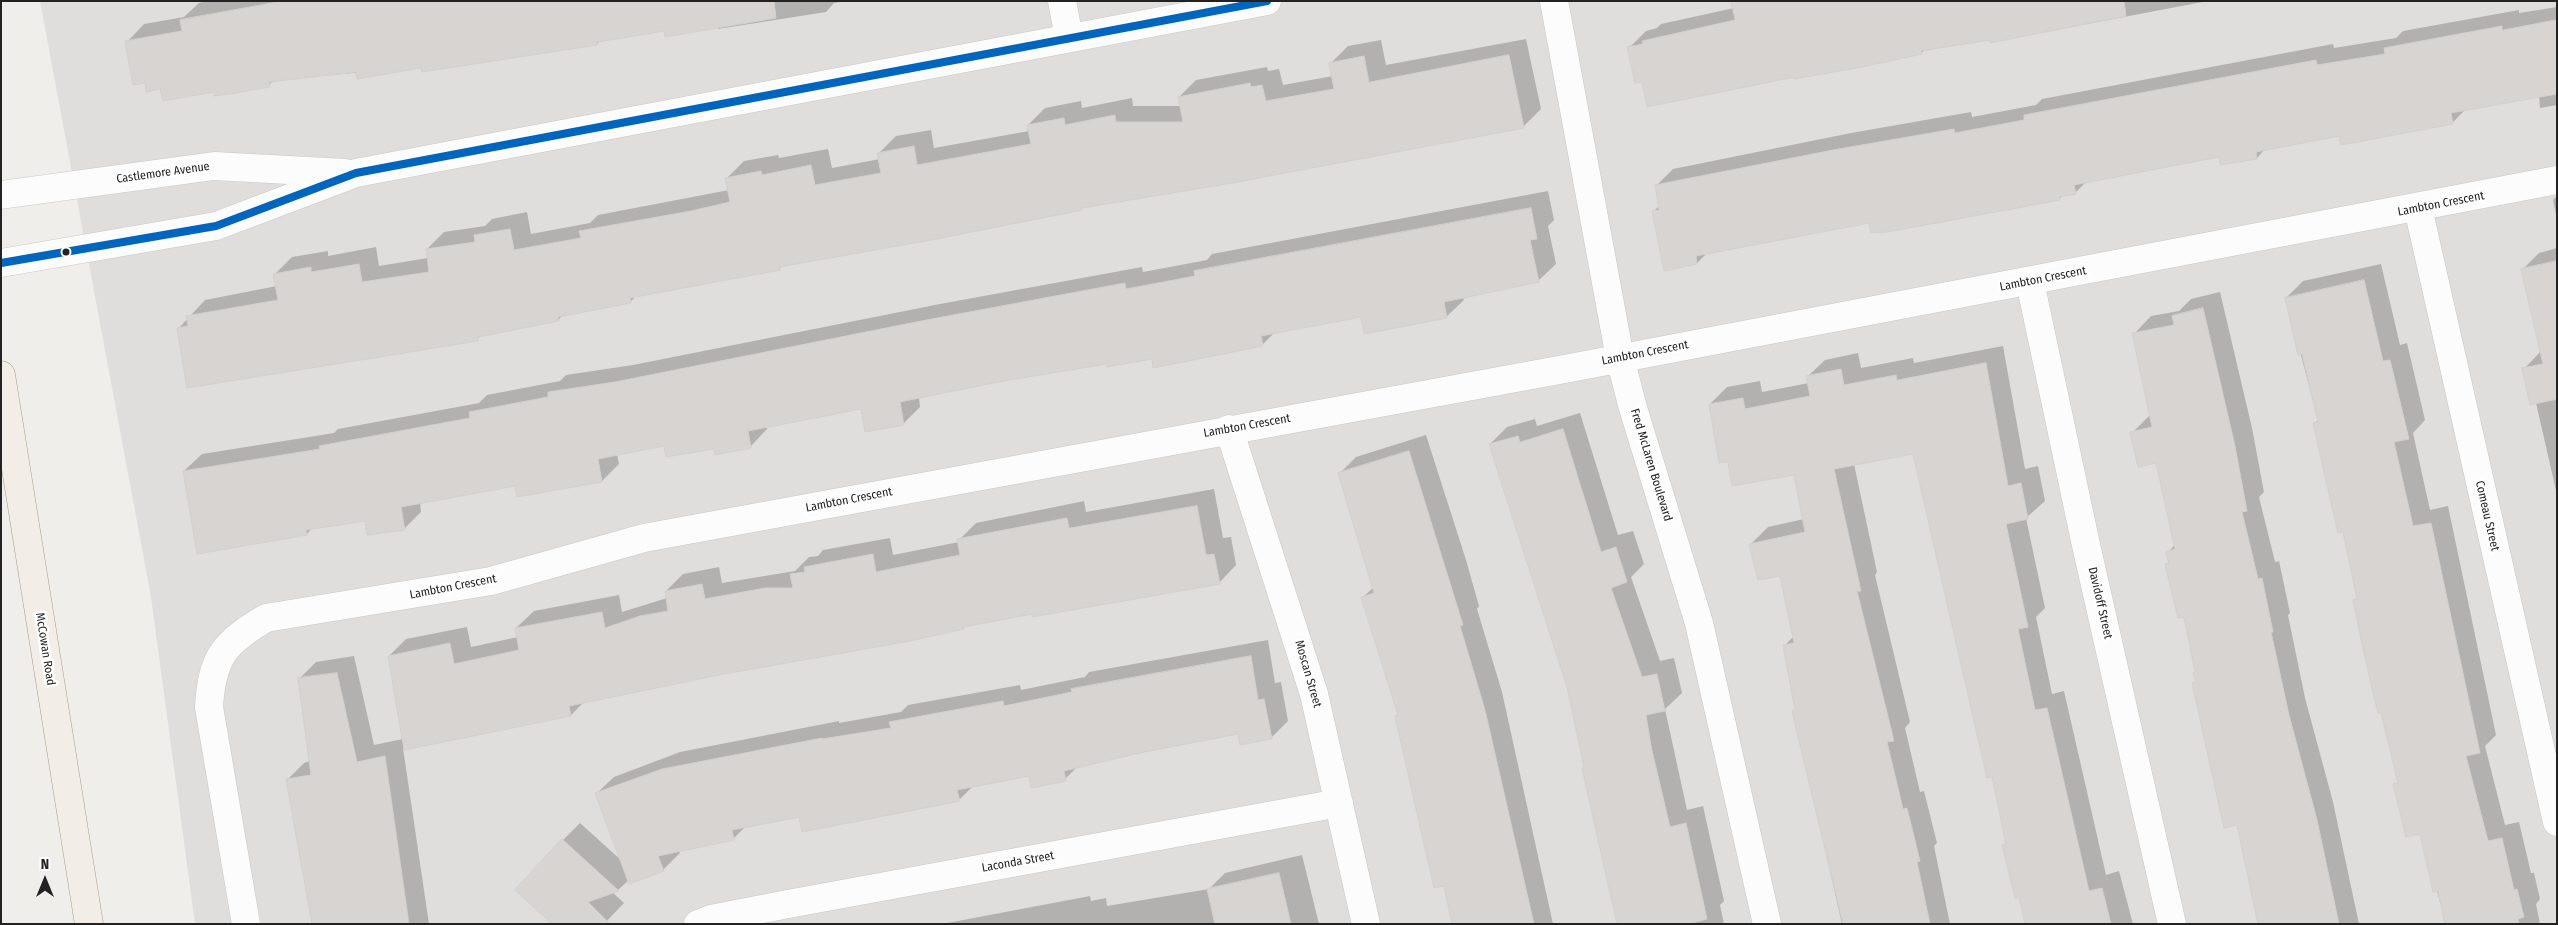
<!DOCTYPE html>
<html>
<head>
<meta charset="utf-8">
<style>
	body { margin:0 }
	#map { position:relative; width:2558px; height:925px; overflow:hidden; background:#f0eeeb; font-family:"Fira Sans Condensed",sans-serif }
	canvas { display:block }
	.frame { position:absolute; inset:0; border:2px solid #222; pointer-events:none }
	.north { position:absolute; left:20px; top:855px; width:50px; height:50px; -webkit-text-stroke:4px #fff; paint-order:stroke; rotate:0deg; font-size:14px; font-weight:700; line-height:20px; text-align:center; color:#222 }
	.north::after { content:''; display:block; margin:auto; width:18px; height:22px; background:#222; clip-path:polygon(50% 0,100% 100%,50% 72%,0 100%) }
</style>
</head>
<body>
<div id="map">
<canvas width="2558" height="925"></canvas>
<div class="frame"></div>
<div class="north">N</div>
</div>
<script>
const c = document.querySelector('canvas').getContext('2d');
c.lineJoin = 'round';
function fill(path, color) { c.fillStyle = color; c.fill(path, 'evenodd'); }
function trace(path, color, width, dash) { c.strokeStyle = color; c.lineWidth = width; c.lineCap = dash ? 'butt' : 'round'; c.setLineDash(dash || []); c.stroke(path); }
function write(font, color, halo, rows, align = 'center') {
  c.font = font + ' "Fira Sans Condensed",sans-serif'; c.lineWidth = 5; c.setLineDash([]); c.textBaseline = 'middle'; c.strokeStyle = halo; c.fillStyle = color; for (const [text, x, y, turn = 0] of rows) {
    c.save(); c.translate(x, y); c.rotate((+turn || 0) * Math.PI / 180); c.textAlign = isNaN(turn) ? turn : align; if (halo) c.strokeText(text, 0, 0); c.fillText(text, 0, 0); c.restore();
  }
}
fill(new Path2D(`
	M40,1H2557V924H195L151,597Z`), '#dfdedc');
fill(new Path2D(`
	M208,1H846L834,3L826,12L718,29V27L665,29L601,40L597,44L422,67L274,80L269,85L215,91L161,88L146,81L127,42L144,24L184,17L199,3Z
	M1732,1H2208L2050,31L1925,50L1921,53L1795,75L1643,81L1629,48L1646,31L1657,28L1661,24L1734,8Z
	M2557,7V105L2540,108L2539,96L2466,109L2452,123L2340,135L2265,149L2257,158L2220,156L2086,182L2075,193L2064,195L2059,199L1940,220L1938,223L1872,231L1870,222L1707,253L1697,263L1654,211L1660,205L1656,186L1673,169L1851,133L1971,112L1972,117L2036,105L2042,99L2333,44L2334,48L2396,38L2403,31L2519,10V13Z
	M1526,39L1541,109L1524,126L1232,182L1084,207L1081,209L783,265L779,269L637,295L630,302L563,315L558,320L482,335L477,339L178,329L205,300L277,286L275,274L292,257L328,251V256L376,247L379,266L428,258L427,249L444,232L485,226L492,219L527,212L531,234L590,223L598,215L729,190L727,178L744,161L778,155L779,158L828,149L832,168L880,159L879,153L896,136L931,130L934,148L1029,131L1028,125L1045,108L1081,101L1082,108L1132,98L1133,106H1181L1179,97L1196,80L1267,67L1268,71L1279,69L1283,85L1333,76L1331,63L1348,46L1381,40L1386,65Z
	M1548,191L1554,220L1548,226L1556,264L1538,281L1463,297L1464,300L1446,317L1362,316L1275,332L1262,345L1108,362L1003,380L919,397L920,407L903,424L862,407L767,426V429L750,447L666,445L617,454L619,464L602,481L516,485L420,502L421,512L404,529L369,535L366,519L312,528L307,534L198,553L184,471L202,454L334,433L338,429L479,403L487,395L560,381L566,375L633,365L940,304L1142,267L1143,272L1207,260L1212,254Z
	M2557,196V219L2553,200Z
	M2557,248V495L2536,403L2524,369L2541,351L2522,270L2539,253Z
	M2381,264L2400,345L2407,343L2425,420L2413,433L2430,510L2448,506L2496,735L2485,746L2505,825L2519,822L2531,873H2534L2540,899L2536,904L2540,924H2446L2421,832L2395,785L2399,781L2354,601L2358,597L2344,530L2314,424L2318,420L2286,298L2303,281Z
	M2220,292L2252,428L2264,492L2259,497L2275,562L2279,561L2290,613L2288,615L2305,698L2333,802L2359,924H2259L2238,824L2194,683L2196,680L2197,671L2185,616L2166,564L2170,561L2168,552L2175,545L2157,462L2132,433L2150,415L2134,334L2151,316L2179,311L2191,299Z
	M2003,346L2025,469L2038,466L2045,501L2026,518L2045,608L2036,617L2052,694L2064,691L2106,875L2119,871L2133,924H2027L2004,845L2007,842L1993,776L1914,453L1854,464L1877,572L1875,575L1910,722L1905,728L1920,792L1924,791L1937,843L1934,846L1950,924H1842L1794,711L1796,709L1784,646L1794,636L1781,575L1751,544L1768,527L1804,519L1795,473L1729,460L1710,404L1727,387L1760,381L1762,392L1809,383L1807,377L1825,360L1858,353L1861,368L1913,358L1914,363Z
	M1580,413L1618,535L1633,531L1644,564L1631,577L1660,661L1674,658L1682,693L1665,709L1687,810L1703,806L1724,901L1720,905L1724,924H1618L1568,687L1490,444L1507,427L1535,419L1537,426Z
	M1426,435L1466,560L1479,606L1477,609L1502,692L1553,924H1453L1445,884L1396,716L1399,714L1363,597L1374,587L1339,474L1356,457Z
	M1214,489L1223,538L1231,537L1236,565L1219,583L966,625L963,628L719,674L584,702L571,715L403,748L429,924H313L287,780L304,763L310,761L299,679L316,662L354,656L374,745L403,739L389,656L406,639L467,627L471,647L518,637L516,628L534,611L619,595L622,612L667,598L666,591L683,574L719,567L722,583L795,571L809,557L818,556L823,550L890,538L893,555L959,542V540L976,523L1084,501L1086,512Z
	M1268,640L1275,683L1281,682L1288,721L1271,738L1239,732L1078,766L1065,779L1030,774L974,785L959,800L800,815L747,825L733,839L679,851L680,853L663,870L629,880L618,890L612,892L624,903L604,924H554L563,840L580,823L622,861L596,794L614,777L680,752L839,721V723L901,712L908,705L1020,685L1021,690L1085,677L1089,672Z
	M1302,855L1319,924H942L1090,896L1091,901L1106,898L1107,906L1209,889L1225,873Z`), '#0003');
const building = new Path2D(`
	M283,1H774L776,18L665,37L664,31L597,42V45L422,72L421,68L357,79L356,72L269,82L270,87L229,94L214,96V92L163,101L160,89L146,92L145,83L133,85L125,41L182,31L180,20Z
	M1731,1H2124L2126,16L1990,43L1989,40L1921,51L1922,54L1862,67L1794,79V77L1647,107L1642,82L1635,83L1627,47L1643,44L1642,41L1735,20Z
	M2557,20V94L2451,113L2453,124L2341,145L2339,136L2256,152L2257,159L2220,165L2219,157L2074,185L2076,194L2059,197L2060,200L1887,232L1871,233L1869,223L1696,256L1697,264L1664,271L1652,211L1659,210L1655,185L1833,150L1954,129L1955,133L2024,120V115L2316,60L2317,65L2385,54L2384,48L2448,36L2502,26V30Z
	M1509,55L1524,128L1232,183L1082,208V210L931,240L779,267L780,270L630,298L631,303L558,317V321L478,337V341L187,388L177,328L188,326L186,316L278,300L273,274L311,267V272L359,264L362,282L429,272L426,249L475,242L474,235L510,229L514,250L581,238L579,231L691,211L730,202L725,178L761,171L762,175L811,165L815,185L881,173L877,153L914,146L917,165L1031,144L1027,125L1064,118L1065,125L1115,115L1116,122H1183L1178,97L1250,83L1251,87L1262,85L1266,101L1334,89L1329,63L1364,56L1369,82Z
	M1531,208L1537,239L1530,240L1539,282L1444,302L1447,318L1364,334L1361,317L1261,336L1263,346L1153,368L1152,359L1107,367V364L1003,381L900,402L904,425L865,432L861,409L748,431L751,448L715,455L714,449L666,457L664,446L598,459L602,482L517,497L515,486L401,507L405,530L367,535L365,521L306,530L307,535L197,554L183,471L320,449L319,446L470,418L469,412L548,397V392L615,382L921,321L1125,283L1126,289L1195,276L1194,271Z
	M2557,261V399L2530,405L2522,368L2543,364L2521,269Z
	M2364,280L2383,361L2390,360L2409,439L2394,442L2413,526L2431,523L2480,753L2466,756L2488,841L2502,838L2514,890L2517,889L2524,917L2518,919L2519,924H2445L2438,891L2433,892L2420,834L2406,837L2393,784L2398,783L2381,713H2378L2364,653L2353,600L2357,599L2343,532L2338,533L2313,423L2318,422L2302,354L2298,355L2285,298Z
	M2203,308L2235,446L2247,511L2242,512L2258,579L2262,578L2273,632H2271L2289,715L2317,820L2339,924H2258L2237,825L2224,828L2192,683L2196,682L2193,673L2195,672L2184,617L2178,618L2165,564L2169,563L2166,552L2175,549L2156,463L2138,467L2130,432L2152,427L2132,333L2174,325L2172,316Z
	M1986,363L2008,486L2021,483L2028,519L2006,524L2028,627L2018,629L2035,710L2047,708L2089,891L2102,888L2111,924H2025L2019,897L2015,898L2002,845L2006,844L1992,777L1987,778L1913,454L1834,469L1861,591H1857L1894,741L1887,742L1903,809L1907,808L1920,861L1917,862L1930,924H1843L1792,711L1795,710L1783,645L1794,643L1780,576L1758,580L1749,544L1805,532L1794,475L1732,486L1728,462L1719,463L1709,404L1743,398L1745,409L1810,396L1806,376L1841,369L1844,385L1896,375L1897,380Z
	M1563,429L1601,552L1616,547L1627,582L1611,588L1642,677L1657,674L1665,711L1646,715L1651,746L1670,827L1686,823L1707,919L1689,924H1617L1582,768L1584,767L1567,687L1489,444L1518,436L1520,442Z
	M1409,451L1463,625L1460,626L1485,710L1534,924H1452L1444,886L1434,888L1395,716L1398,715L1361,597L1374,593L1338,473Z
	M1197,506L1206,555L1214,554L1220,584L1032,617V614L963,627L964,629L910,641L719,675L569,706L571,716L404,750L388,656L450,643L454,664L519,650L515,628L602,612L605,628L640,616L668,611L665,591L702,584L705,599L765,588H793L790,574L805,572L804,567L873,554L876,572L960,555L957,539L1067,518L1069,528Z
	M1251,656L1258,700L1264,699L1272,739L1240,745L1238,734L1139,753L1064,771L1066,781L1031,788L1029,776L957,790L960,801L802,832L799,817L732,830L734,840L658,856L664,871L629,884L595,793L662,769L822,738V739L891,728L889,722L1003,701L1004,706L1072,692L1071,689Z
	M337,673L357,762L385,756L409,924H312L286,779L311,775L298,678Z
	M562,839L619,891L588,902L610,924H552L515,890Z
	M1279,873L1291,924H1215L1207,889Z`);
fill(building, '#d7d4d2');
trace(building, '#d3d0cc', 1);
const minor = new Path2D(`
	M1062,1L1069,38
	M1554,1L1620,358L1633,408L1699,623L1767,924
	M1,195L214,166L345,173
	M2418,208L2557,822
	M1,263L216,226L356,173L1267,1
	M2030,282L2086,545L2172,924
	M1229,429L1314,694L1366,924
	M246,924L209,707C212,657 224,643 266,618L491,581L644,538L1570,368L2557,180
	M698,924L711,919L788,904L1339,803`);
const major = new Path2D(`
	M1,375L89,924`);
trace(minor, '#c9c8c7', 29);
trace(major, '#a79c86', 29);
trace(minor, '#fdfcfc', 28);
trace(major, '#f3ede7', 28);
trace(new Path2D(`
	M1,263L216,226L356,173L1267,1`), '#0065bd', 8);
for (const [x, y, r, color] of [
	[66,252,4.5,"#222"]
]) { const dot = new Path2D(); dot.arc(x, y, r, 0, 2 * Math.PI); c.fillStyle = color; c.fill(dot); trace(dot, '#fff', 2); }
write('12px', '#222', '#fff', [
	["Castlemore Avenue",163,173,-8],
	["Lambton Crescent",2441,204,-11],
	["Lambton Crescent",2043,279,-11],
	["Lambton Crescent",1645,353,-11],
	["Lambton Crescent",1247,426,-10],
	["Fred McLaren Boulevard",1651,465,73],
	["Lambton Crescent",849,500,-11],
	["Comeau Street",2487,516,77],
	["Lambton Crescent",453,587,-11],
	["Davidoff Street",2100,603,77],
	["McCowan Road",45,649,81],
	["Moscan Street",1308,674,74],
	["Laconda Street",1018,862,-10]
]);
</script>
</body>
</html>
